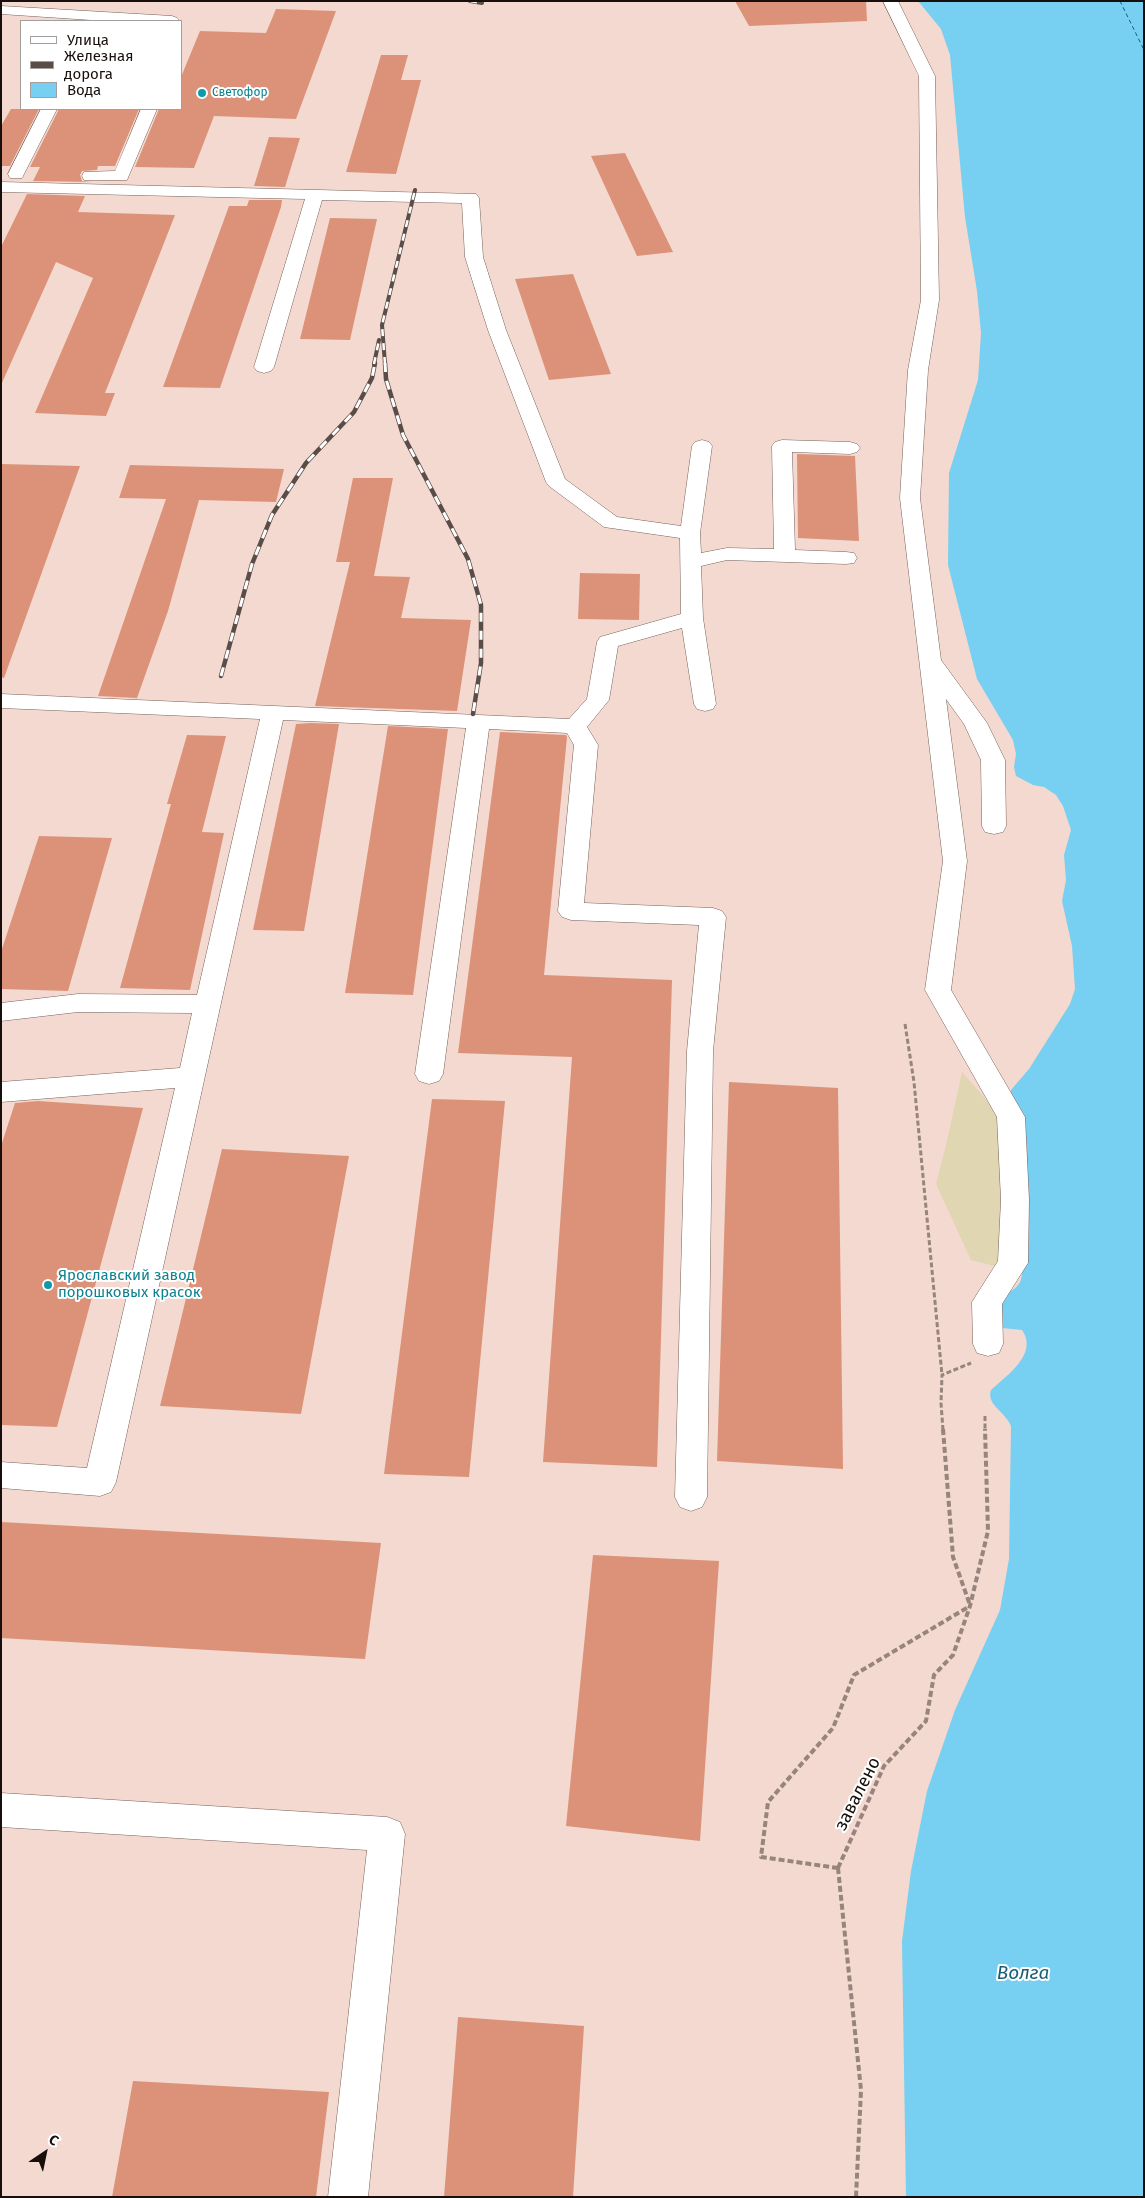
<!DOCTYPE html>
<html>
<head>
<meta charset="utf-8">
<style>
	body { margin:0 }
	#map { position:relative; width:1145px; height:2198px; overflow:hidden; background:#f3d9d0; font-family:"Fira Sans",sans-serif }
	canvas { display:block }
	.frame { position:absolute; inset:0; border:2px solid #180f0c; pointer-events:none }
	.legend { position:absolute; left:20px; top:20px; width:162px; height:90px; box-sizing:border-box; background:#fff; border:1px solid #a39f9e; margin:0; padding:6px 9px; list-style:none; font-size:15px; color:#180f0c }
	.legend li { display:flex; align-items:center; gap:10px; height:25px }
	.legend b { width:25px; border:1px solid #a39f9e }
	.north { position:absolute; left:20px; top:2128px; width:50px; height:50px; -webkit-text-stroke:4px #fff; paint-order:stroke; rotate:34deg; font-size:14px; font-weight:700; line-height:20px; text-align:center; color:#180f0c }
	.north::after { content:''; display:block; margin:auto; width:18px; height:22px; background:#180f0c; clip-path:polygon(50% 0,100% 100%,50% 72%,0 100%) }
</style>
</head>
<body>
<div id="map">
<canvas width="1145" height="2198"></canvas>
<div class="frame"></div>
<ul class="legend">
<li><b style="height:6px;background:#fff"></b>Улица</li>
<li><b style="height:6px;background:#5a4c47"></b>Железная дорога</li>
<li><b style="height:14px;background:#77cff1"></b>Вода</li>
</ul>
<div class="north">С</div>
</div>
<script>
const c = document.querySelector('canvas').getContext('2d');
c.lineJoin = 'round';
function fill(path, color) { c.fillStyle = color; c.fill(path, 'evenodd'); }
function trace(path, color, width, dash) { c.strokeStyle = color; c.lineWidth = width; c.lineCap = dash ? 'butt' : 'round'; c.setLineDash(dash || []); c.stroke(path); }
function write(font, color, halo, rows, align = 'center') {
  c.font = font + ' "Fira Sans",sans-serif'; c.lineWidth = 4; c.setLineDash([]); c.textBaseline = 'middle'; c.strokeStyle = halo; c.fillStyle = color; for (const [text, x, y, turn = 0] of rows) {
    c.save(); c.translate(x, y); c.rotate((+turn || 0) * Math.PI / 180); c.textAlign = isNaN(turn) ? turn : align; if (halo) c.strokeText(text, 0, 0); c.fillText(text, 0, 0); c.restore();
  }
}
fill(new Path2D(`
	M962,1072L1008,1125L1006,1269L971,1260L936,1184L947,1141Z`), '#e0d6b1');
fill(new Path2D(`
	M918,1H1144V2197H906L902,1941L911,1871L927,1791L955,1710L1000,1610L1009,1559L1011,1426C1005,1411 986,1405 991,1390C1006,1376 1039,1354 1022,1330L1002,1328L999,1297C1011,1291 1021,1288 1022,1274L1014,1120L1010,1099L1011,1090L1029,1069L1070,1004L1075,989L1072,946L1062,901L1066,880L1064,855L1071,830L1063,806L1056,795L1044,787L1033,785L1016,776L1014,767L1016,754L1013,740L977,679L948,565L949,473L978,380L981,333L977,291L965,217L950,55L941,29Z`), '#77cff1');
trace(new Path2D(`
	M1120,1L1144,50`), '#195e76', 1, [4, 3]);
fill(new Path2D(`
	M735,1H866L867,21L749,26Z
	M276,9L336,11L296,119L214,116L194,168L135,167L159,109H181V77L200,31L266,33Z
	M381,55H408L401,80H421L396,174L346,172Z
	M11,109H39L10,166H1V126Z
	M59,109H139L115,166H98L97,170L82,171L80,175L82,181L91,182L33,181L40,167H30Z
	M269,137L300,138L285,187L254,186Z
	M625,153L673,252L637,256L591,156Z
	M27,194L85,196L78,212L175,215L105,393H115L106,416L35,413L93,278L56,262L1,385V247Z
	M249,200H282L281,207L220,388L163,387L229,206H247Z
	M330,218L377,219L350,340L300,339Z
	M573,274L611,374L549,380L515,279Z
	M797,454L855,456L859,541L798,538Z
	M1,464L80,466L4,678L1,677Z
	M130,465L284,469L276,502L199,500L168,611L137,698L98,696L166,499L119,498Z
	M353,478H393L374,576L410,577L401,618L471,620L457,711L315,706L350,562H336Z
	M580,573L640,574L639,620L578,619Z
	M311,723L339,724L304,931L253,930L296,724Z
	M388,726L448,729L413,995L345,993Z
	M500,732L566,735L567,737L544,975L672,980L657,1467L543,1462L572,1057L458,1053Z
	M187,735L226,736L202,832L224,833L190,990L120,988L171,804H167Z
	M39,836L112,838L68,991L1,989V952Z
	M729,1082L838,1088L843,1469L717,1461Z
	M432,1099L505,1101L469,1477L384,1474Z
	M38,1101L143,1108L57,1427L1,1425V1146L15,1103Z
	M222,1149L349,1156L301,1414L160,1406Z
	M1,1522L381,1543L365,1659L1,1638Z
	M593,1555L719,1561L700,1841L566,1826Z
	M458,2017L584,2026L573,2197H444Z
	M133,2081L329,2092L316,2197H112Z`), '#dc9278');
const minor = new Path2D(`
	M883,1H898L935,76L939,300L928,370L920,498L941,660L987,723L1005,760L1006,826L1003,832L994,834L985,832L982,826L981,760L964,724L946,699L967,861L951,990L1025,1117L1029,1200L1028,1263L1002,1304L1003,1344L999,1353L988,1356L977,1353L973,1344L972,1302L998,1261L1001,1200L997,1117L925,990L943,861L900,498L908,370L921,300L919,76Z
	M1,6L172,16L177,18L180,21H106L1,14Z
	M41,109H57L24,174L22,178H10L8,174Z
	M141,109H157L127,180H84L82,176L84,172L115,171Z
	M1,182L476,194L479,198L483,257L506,330L565,479L617,517L681,526L692,446L695,442L702,440L709,442L712,446L700,533L701,553L727,548L774,549L772,446L775,442L782,440L850,442L857,444L860,448L857,452L850,454L792,452L795,550L846,552L854,553L857,558L854,563L846,564L727,560L701,566L703,618L716,704L713,709L705,711L697,709L694,704L682,628L618,646L609,700L587,727L598,745L584,903L713,908L722,911L726,917L713,1051L707,1497L702,1507L691,1511L680,1507L675,1497L687,1051L699,925L571,920L562,917L558,911L574,745L567,733L489,729L443,1074L439,1081L429,1084L419,1081L415,1074L466,728L283,720L116,1482L111,1492L100,1496L1,1488V1462L87,1468L175,1088L1,1102V1082L180,1068L192,1013L78,1012L1,1021V1003L78,994L197,995L260,719L1,708V694L569,719L587,699L597,642L600,637L681,614L680,538L604,527L549,486L546,482L488,330L465,257L462,203L322,200L274,367L271,371L264,373L257,371L254,367L305,199L1,192Z
	M1,1793L387,1817L400,1822L405,1834L368,2197H328L367,1850L1,1827Z`);
trace(minor, '#776159', 1);
trace(new Path2D(`
	M905,1024L914,1082L942,1375
	M985,1416V1430
	M943,1430L941,1403L942,1375L971,1363`), '#96847d', 3, [5, 2.5]);
trace(new Path2D(`
	M943,1429L953,1557L970,1605
	M838,1868L884,1766L926,1721L934,1675L953,1655L970,1606L988,1531L985,1429
	M838,1868L761,1857L768,1802L833,1728L854,1675L970,1606
	M838,1868L861,2090L856,2197`), '#96847d', 4, [6, 3]);
fill(minor, '#fff');
const railFar1 = new Path2D(`
	M470,1L482,3
	M374,364L379,340
	M385,364L382,325L415,190`);
const rail = new Path2D(`
	M385,363L386,379L403,435L468,559L481,605V663L473,714
	M221,676L252,564L272,515L306,463L354,412L372,378L375,363`);
trace(railFar1, '#5a4c47', 4);
trace(rail, '#5a4c47', 4.5);
trace(railFar1, '#fff', 2.5, [7]);
trace(rail, '#fff', 3, [9]);
for (const [x, y, r, color] of [
	[202,93,5,"#0f9aa8"],
	[48,1285,5,"#0f9aa8"]
]) { const dot = new Path2D(); dot.arc(x, y, r, 0, 2 * Math.PI); c.fillStyle = color; c.fill(dot); trace(dot, '#fff', 2); }
write('12px', '#0d838f', '#fff', [
	["Светофор",212,93]
], 'left');
write('15px', '#0d838f', '#fff', [
	["Ярославский завод",58,1276],
	["порошковых красок",58,1293]
], 'left');
write('18px', '#180f0c', '#fff', [
	["завалено",858,1794,-63]
]);
write('italic 19px', '#195e76', '#fff', [
	["Волга",1023,1974]
]);
</script>
</body>
</html>
